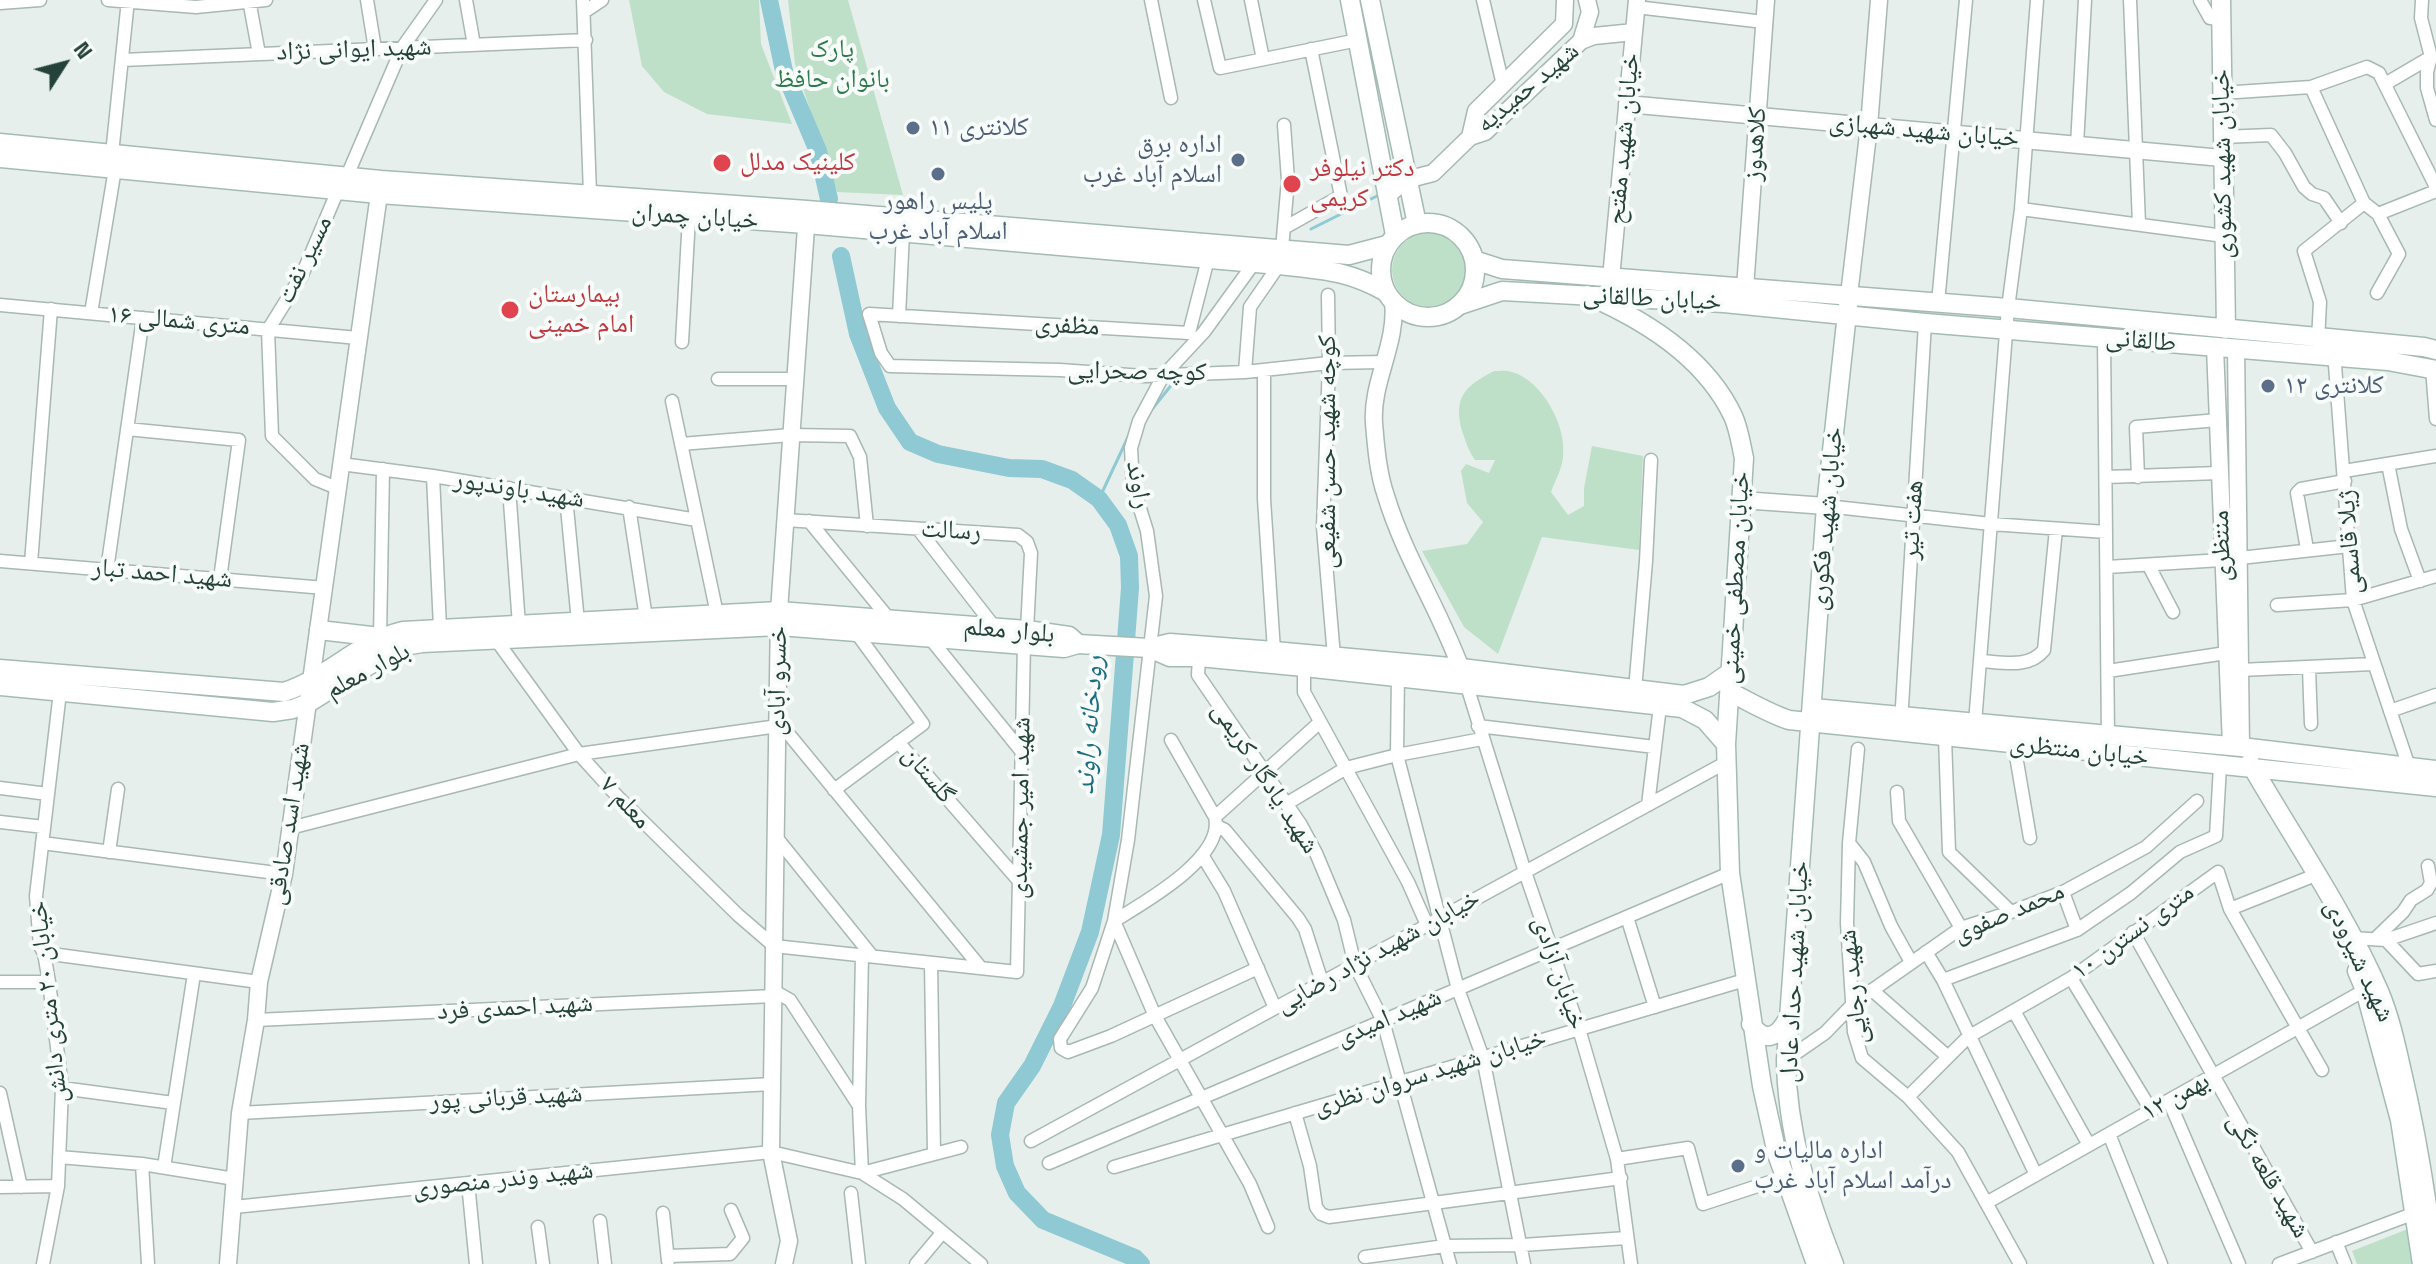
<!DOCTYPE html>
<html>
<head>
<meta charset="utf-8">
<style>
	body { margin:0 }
	#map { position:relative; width:2436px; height:1264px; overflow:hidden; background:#e6efeb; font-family:"Space Grotesk",sans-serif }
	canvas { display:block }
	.north { position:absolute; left:24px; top:24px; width:80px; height:80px; -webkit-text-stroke:6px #f7fbf9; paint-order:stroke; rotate:54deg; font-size:22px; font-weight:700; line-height:32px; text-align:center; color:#24423a }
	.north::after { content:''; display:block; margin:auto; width:28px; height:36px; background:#24423a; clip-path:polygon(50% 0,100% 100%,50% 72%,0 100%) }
</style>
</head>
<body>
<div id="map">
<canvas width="2436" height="1264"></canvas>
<div class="north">N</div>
</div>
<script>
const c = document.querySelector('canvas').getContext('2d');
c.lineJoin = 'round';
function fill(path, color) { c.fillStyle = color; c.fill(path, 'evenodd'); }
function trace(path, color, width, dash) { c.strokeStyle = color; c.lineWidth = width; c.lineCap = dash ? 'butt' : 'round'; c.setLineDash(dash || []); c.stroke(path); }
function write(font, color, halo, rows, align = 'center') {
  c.font = font + ' "Space Grotesk","Noto Naskh Arabic",sans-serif'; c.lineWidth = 8; c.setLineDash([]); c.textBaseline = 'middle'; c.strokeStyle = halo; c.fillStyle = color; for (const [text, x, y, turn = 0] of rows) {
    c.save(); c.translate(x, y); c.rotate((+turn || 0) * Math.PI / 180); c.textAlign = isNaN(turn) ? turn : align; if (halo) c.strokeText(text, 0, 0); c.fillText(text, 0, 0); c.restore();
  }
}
fill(new Path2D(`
	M629,0H759L761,44L792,124L707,114L664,92L642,66Z
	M788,0H848L903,195L837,192L795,64Z
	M1392 270a37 37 0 1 1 74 0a37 37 0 1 1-74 0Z
	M1494,371C1499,371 1507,370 1512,372C1543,381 1567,427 1563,457C1562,469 1555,481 1551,492L1568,515L1584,506V488L1592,446L1643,456L1639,550L1542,537L1498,654L1464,627L1422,551L1467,544L1483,522L1467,503L1461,471L1466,464L1489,473L1495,460H1475C1468,450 1466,442 1462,431C1453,397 1465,386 1494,371Z
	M2413,1227L2418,1264H2357L2352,1251Z`), '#bfe0c8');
trace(new Path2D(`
	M1311,229L1381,194
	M1153,408L1173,383
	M1099,499L1129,435`), '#8ec9d4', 3);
trace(new Path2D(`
	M769,0L784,71L818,151L829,199
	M841,256L858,334L887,408L910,442L938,454L1009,468L1042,469L1072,480L1099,499L1118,525L1129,556L1130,588L1111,835L1090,932L1062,1006L1032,1066L1006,1103L1000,1135L1005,1166L1017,1193L1043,1220L1135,1258L1141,1264`), '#8ec9d4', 18);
const minor = new Path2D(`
	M108,0L196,7L266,0
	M249,0L259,54
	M367,0L375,49
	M466,0L474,45
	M583,0L590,194
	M1151,0L1171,98
	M1204,0L1220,68L1358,40
	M1251,0L1263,59
	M1483,0L1503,85
	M2130,0L2139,224
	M2200,0L2210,18L2222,19
	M2422,0L2421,18L2431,57L2427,72V88L2436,120
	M0,3L40,0
	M1636,7L1764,22
	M584,12L602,0
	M122,60L586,40
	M2385,84L2431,57
	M2311,87L2364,203L2378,214L2399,254L2377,293
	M2222,93L2311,87L2367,67L2379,73L2436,187
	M2222,137L2271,135L2285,153L2304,187L2312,194L2324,198L2341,223
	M2077,145L2085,0
	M112,154L128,0
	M347,176L402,48L436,0
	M2021,209L2224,236
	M2378,214L2436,191
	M1284,228L1341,196L1311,49
	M1282,249L1288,180L1284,125
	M1208,259L1189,333L869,314L881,353L890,366L1060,370L1143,376L1245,372L1329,363L1383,362
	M1254,263L1204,332L1163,376L1139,421L1131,448L1133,486L1147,531L1156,596L1128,840L1114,921L1092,988L1060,1039L1061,1048L1068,1052L1111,1036L1258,968
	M1328,295L1329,363L1323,527L1334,657
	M1938,303L1966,0
	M0,305L358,338
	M91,313L115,169
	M899,316L903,233
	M2104,338L2108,736
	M2318,341L2320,302L2304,251L2364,203
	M682,342L689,217
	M2334,352L2353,600L2409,767
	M2432,368L2436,419
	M1264,371V499L1274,651
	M1245,372L1250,307L1279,265
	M718,379H795
	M672,401L717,614
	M127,429L239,440L220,579
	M681,444L791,435L850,436L860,457L867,526
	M341,464L433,476L697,520
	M2388,464L2401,529L2420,581
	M2344,471L2436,456
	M433,476L440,628
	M2106,477L2219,473
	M2138,477L2136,427L2218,420
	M337,488L315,479L272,436L268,330L302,275L338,190
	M509,488L519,625
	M566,497L578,622
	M1826,506L1991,524L2106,532
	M629,507L646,618
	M785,520L1018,535L1027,542L1031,553L1027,630
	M809,521L890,620
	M919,530L996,629
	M2307,549L2297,493L2301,489L2345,481
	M2240,558L2349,546
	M0,561L325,588
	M31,563L51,309
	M2149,566L2173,612
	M2107,567L2222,560
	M107,570L143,318
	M2277,605L2353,600L2436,576
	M380,637L383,469
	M929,637L1022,752
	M497,641L579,754L618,797L738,915L774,946L1017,972L1024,644
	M1199,657L1198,675L1301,825L1316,853L1344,920L1355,965L1383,1021L1450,1264
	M1980,661C2002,662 2029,669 2044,650L2056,529
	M1304,667V692L1408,882L1427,925
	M2309,668L2311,724
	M2240,670L2373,664
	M2108,671L2226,653
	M1398,672L1397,755L1458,989L1483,1058L1524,1264
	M1467,686L1525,872L1579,1029L1617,1159L1631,1264
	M1635,690L1646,561L1651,460
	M2390,711L2436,695
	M778,721L981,968
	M1901,723L1925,323
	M1975,723L2008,308L2021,209L2037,0
	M1478,726L1655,747
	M1945,737L1949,852L2011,912
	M1171,740L1215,817C1225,858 1143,903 1114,921L1155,1016L1250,1184L1268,1227
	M898,742L1019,881
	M2014,744L2030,838
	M1858,749L1849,843L1847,923L1854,1032L1862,1058L1908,1097L1958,1152L2020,1264
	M0,788L48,794
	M834,790L923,724L855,631
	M1897,792L1899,821L1961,928
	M1286,804L1346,768L1397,755L1482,739
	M1648,805L1660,706
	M1215,817L1319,723
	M0,822L44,827
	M1217,826L1225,830L1298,918L1305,929L1322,982
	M290,828L579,754L778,726
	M776,837L872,956
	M42,843L284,874
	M1849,843L1864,862L1891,926L1911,962
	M109,852L118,789
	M1202,855L1224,891L1275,1008
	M2063,892L2077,930
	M2230,909L2308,878
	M1627,917L1655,1007
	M2133,932L2312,1252
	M2377,937L2403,912L2411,900L2427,890L2431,883L2428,866
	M2352,938L2386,940L2418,974L2436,971
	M2386,940L2436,923
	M1926,952L1943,980L2036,1175
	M44,953L259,982
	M931,963L934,1154
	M2071,978L2151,1110
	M1943,980L2077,930L2131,893L2180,852L2216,836L2220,766
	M0,982H49
	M1872,990L1947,1056
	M774,991L790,1000L859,1106L862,1173L961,1147
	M2014,1011L2089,1145
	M256,1020L774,996
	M1786,1060L1825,1033L1854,1003L1961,928L2011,912L2063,892L2146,847L2197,801
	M62,1088L173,1103
	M0,1093L21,1187
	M1908,1097L1968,1037L2071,978L2218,872L2230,909L2322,1070
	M2169,1101L2239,1264
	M859,1106L862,955
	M240,1113L772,1084
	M1295,1113L1310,1166L1316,1207L1321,1214L1329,1217L1621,1178
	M2109,1134L2161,1264
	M1031,1141L1725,763
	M59,1157L142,1164L235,1179
	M1617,1159L1688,1148L1703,1204L1785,1177
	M1049,1163L1730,873
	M142,1164L148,1264
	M164,1167L194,974
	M1114,1167L1745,980
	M468,1183L476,1264
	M0,1187L58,1186
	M851,1193L859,1264
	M1986,1203L2365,990
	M234,1207L771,1152L862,1173L903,1199L981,1264
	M663,1213L668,1261
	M600,1221L605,1264
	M538,1227L543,1264
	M2336,1242L2345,1264
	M668,1256L730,1254L743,1238L731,1210
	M1365,1257L1445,1246L1522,1245L1627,1238
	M43,1264L58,1186L62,1088L49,982L44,953L40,946L36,896L60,692
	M916,1264L942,1233
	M2279,1264L2415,1213`);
const tertiary = new Path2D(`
	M1564,24L1565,0
	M1581,41L1590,12L1587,0
	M1627,104L2222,158
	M1470,137L1476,111L1564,24
	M1388,195L1406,180L1433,173L1470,137L1485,132L1581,41L1594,36L1634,32
	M1611,278L1637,0
	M1745,288L1766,0
	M1849,295L1869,126L1879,0
	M1393,302C1398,343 1371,382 1374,423C1376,447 1378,473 1386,496C1405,559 1443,615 1464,677
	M2215,347L2231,746
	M2236,348L2241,747
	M1742,500L1826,506
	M228,1264L240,1113L256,1020L259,982L284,874L379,194
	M784,1264L789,1241L771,1152L779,611L807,213`);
const secondary = new Path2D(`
	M1350,0L1395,235
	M1370,0L1417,224
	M2221,0L2226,329
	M0,143L381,180L807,210L1349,255L1387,245
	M0,158L379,194L806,224L1279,265C1322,270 1347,270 1386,292
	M1381 270a47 47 0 1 1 94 0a47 47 0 1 1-94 0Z
	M1474,260L1502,269L2008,308L2424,347L2436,350
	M1587,295C1645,320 1705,357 1733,416C1739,429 1741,445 1744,458L1726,744L1730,873L1762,1086L1777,1154L1816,1264
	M1460,305L1502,291L1724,303L1925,323L2388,361L2436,370
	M319,630L380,637
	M1149,648L1170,643L1274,651L1461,668L1684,695L1709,687L1732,671
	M0,669L284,692C328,678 357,642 403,631L779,611L1027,630L1069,636L1076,642
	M0,686L273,712L293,709L308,703L387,654L404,646L422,643L779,626L1064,648L1078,644L1149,648L1170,657H1199L1304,667L1682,708L1705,720L1726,744
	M1730,692C1750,702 1768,713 1789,720L2436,787
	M1813,708L2241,747L2436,770
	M2250,763C2293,838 2344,911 2379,991C2390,1017 2396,1045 2402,1072C2417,1136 2427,1199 2435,1264
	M2357,971L2365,990L2400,1120L2422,1264
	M1751,1024C1764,1043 1777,1038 1787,1020
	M1834,1264C1808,1198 1787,1132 1786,1060L1826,506L1849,295`);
trace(minor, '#a8b8b2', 15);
trace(tertiary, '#a8b8b2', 19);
trace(secondary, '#a4bbb3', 21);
trace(minor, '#fff', 12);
trace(tertiary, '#fff', 16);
trace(secondary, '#fff', 18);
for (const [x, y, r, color] of [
	[913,128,8,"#5c6f8a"],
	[1238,160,8,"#5c6f8a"],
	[722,163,10,"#e0444e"],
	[938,174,8,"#5c6f8a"],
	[1292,184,10,"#e0444e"],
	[510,310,10,"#e0444e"],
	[2268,386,8,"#5c6f8a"],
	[1738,1166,8,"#5c6f8a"]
]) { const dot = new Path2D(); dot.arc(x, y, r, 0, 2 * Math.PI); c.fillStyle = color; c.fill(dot); trace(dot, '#f7fbf9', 3); }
write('26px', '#24423a', '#f7fbf9', [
	["شهید ایوانی نژاد",354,50,-2],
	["شهید حمیدیه",1528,88,-40],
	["خیابان شهید شهبازی",1924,131,5],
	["خیابان شهید مفتح",1624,139,-85],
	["کلاهدوز",1756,144,-86],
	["خیابان شهید کشوری",2223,164,-91],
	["خیابان چمران",695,217,4],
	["مسیر نفت",305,260,-64],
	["خیابان طالقانی",1652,299,3],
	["۱۶ متری شمالی",179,321,5],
	["مظفری",1067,326,3],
	["طالقانی",2141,341,5],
	["کوچه صحرایی",1137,372,1],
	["کوچه شهید حسن شفیعی",1328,452,-90],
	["راوند",1138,485,80],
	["شهید باوندپور",519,490,9],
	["خیابان شهید فکوری",1827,519,-85],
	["هفت تیر",1913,520,-87],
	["رسالت",951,531,3],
	["ژیلا قاسمی",2350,542,-94],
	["منتظری",2222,546,-92],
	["شهید احمد تبار",162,574,5],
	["خیابان مصطفی خمینی",1736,578,-87],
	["بلوار معلم",1009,631,5],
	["بلوار معلم",368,671,-28],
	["خسرو آبادی",778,681,-89],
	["خیابان منتظری",2079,751,6],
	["گلستان",928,775,50],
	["شهید یادگار کریمی",1265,778,57],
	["معلم ۷",625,803,47],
	["شهید امیر جمشیدی",1021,808,-89],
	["شهید اسد صادقی",289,824,-81],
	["محمد صفوی",2009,913,-23],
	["۱۰ متری نسترن",2133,932,-36],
	["خیابان شهید نژاد رضایی",1378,952,-29],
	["شهید شیرودی",2359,961,65],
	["خیابان شهید حداد عادل",1795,972,-87],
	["خیابان آزادی",1559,973,71],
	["شهید رجایی",1854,987,-96],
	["خیابان ۲۰ متری دانش",49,1002,-96],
	["شهید احمدی فرد",515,1008,-3],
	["شهید امیدی",1389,1018,-23],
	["خیابان شهید سروان نظری",1430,1073,-17],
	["۱۲ بهمن",2176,1097,-29],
	["شهید قربانی پور",506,1098,-3],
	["شهید قلعه نگی",2268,1176,60],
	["شهید وندر منصوری",503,1180,-6]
]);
write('26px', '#2d7a4b', '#f7fbf9', [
	["پارک",832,50],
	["بانوان حافظ",832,80]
]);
write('26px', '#4e5e75', '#f7fbf9', [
	["کلانتری ۱۱",929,128],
	["اداره برق",1222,145,"right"],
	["اسلام آباد غرب",1222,175,"right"],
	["پلیس راهور",938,202,"center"],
	["اسلام آباد غرب",938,232,"center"],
	["کلانتری ۱۲",2284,386],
	["اداره مالیات و",1754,1151],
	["درآمد اسلام آباد غرب",1754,1181]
], 'left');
write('26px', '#be3a42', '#f7fbf9', [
	["کلینیک مدلل",740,163],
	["دکتر نیلوفر",1310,169],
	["کریمی",1310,199],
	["بیمارستان",528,295],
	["امام خمینی",528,325]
], 'left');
write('italic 28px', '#1c6f80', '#f7fbf9', [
	["رودخانه راوند",1090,725,-86]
]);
</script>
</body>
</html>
